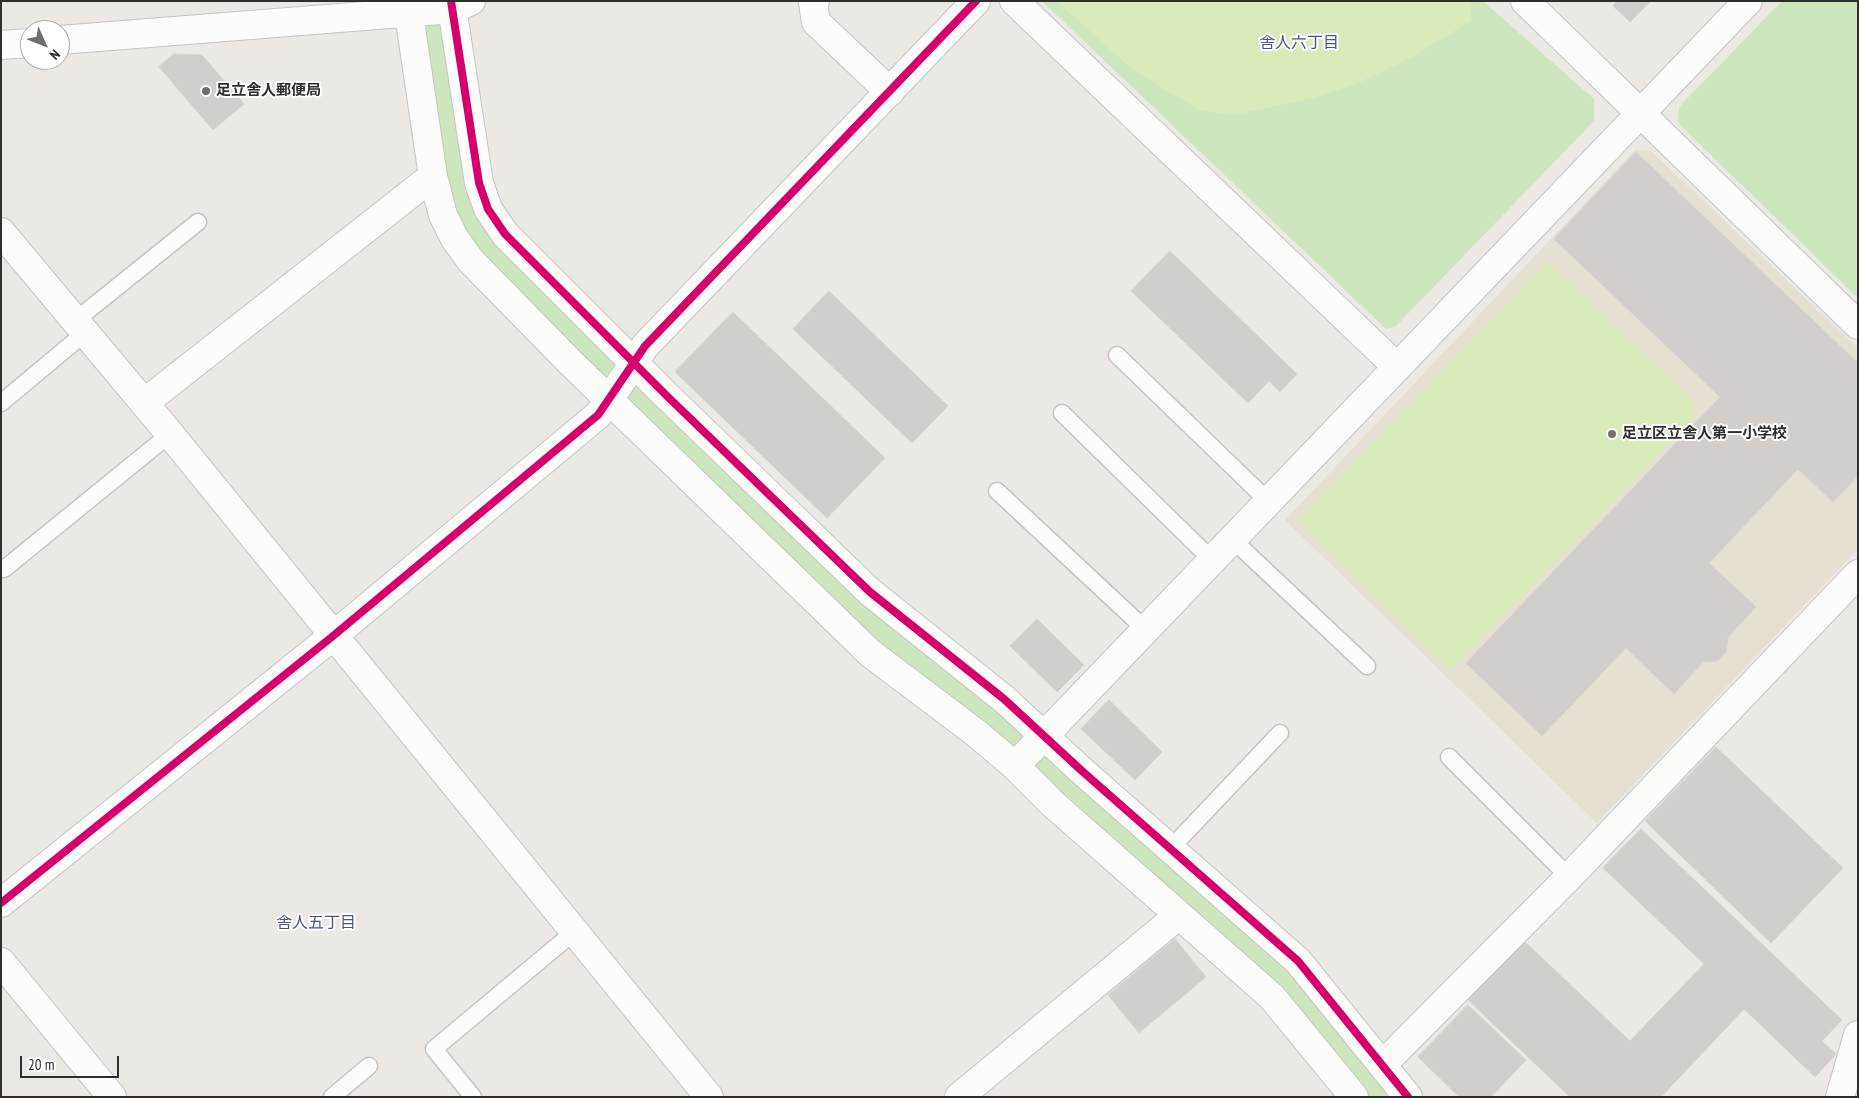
<!DOCTYPE html>
<html>
<head>
<meta charset="utf-8">
<style>
	body { margin:0 }
	#map { position:relative; width:1859px; height:1098px; overflow:hidden; background:#ece8e4; font-family:"PT Sans Narrow",sans-serif }
	canvas { display:block }
	.frame { position:absolute; inset:0; border:2px solid #2e2e2e; pointer-events:none }
	.north { position:absolute; left:20px; top:20px; width:50px; height:50px; box-sizing:border-box; background:#fff; border:1px solid #ababab; border-radius:50%; rotate:134deg; font-size:14px; font-weight:700; line-height:20px; text-align:center; color:#2e2e2e }
	.north::after { content:''; display:block; margin:auto; width:18px; height:22px; background:#706f6e; clip-path:polygon(50% 0,100% 100%,50% 72%,0 100%) }
	.scale { position:absolute; left:20px; top:1056px; width:99px; height:22px; box-sizing:border-box; border:2px solid #2e2e2e; border-top:0; padding-left:6px; font-size:15px; line-height:18px; white-space:nowrap; color:#2e2e2e; -webkit-text-stroke:4px #fff; paint-order:stroke }
</style>
</head>
<body>
<div id="map">
<canvas width="1859" height="1098"></canvas>
<div class="frame"></div>
<div class="north">N</div>
<div class="scale">20 m</div>
</div>
<script>
const c = document.querySelector('canvas').getContext('2d');
c.lineJoin = 'round';
function fill(path, color) { c.fillStyle = color; c.fill(path, 'evenodd'); }
function trace(path, color, width, dash) { c.strokeStyle = color; c.lineWidth = width; c.lineCap = dash ? 'butt' : 'round'; c.setLineDash(dash || []); c.stroke(path); }
function write(font, color, halo, rows, align = 'center') {
  c.font = font + ' "PT Sans Narrow","Noto Sans JP",sans-serif'; c.lineWidth = 4; c.setLineDash([]); c.textBaseline = 'middle'; c.strokeStyle = halo; c.fillStyle = color; for (const [text, x, y, turn = 0] of rows) {
    c.save(); c.translate(x, y); c.rotate((+turn || 0) * Math.PI / 180); c.textAlign = isNaN(turn) ? turn : align; if (halo) c.strokeText(text, 0, 0); c.fillText(text, 0, 0); c.restore();
  }
}
fill(new Path2D(`
	M1635,150L1651,151L1858,348V549L1597,823L1285,520Z`), '#e6e0d3');
fill(new Path2D(`
	M415,1H439L479,210L995,704L1291,966L1398,1097H1367L1275,985L854,625L481,259L454,219Z
	M1042,1H1483L1594,99V121L1395,327L1386,329Z
	M1782,1H1858V298L1678,123L1679,107Z`), '#cee6be');
fill(new Path2D(`
	M1056,1H1470L1471,21L1412,57L1360,82L1313,98L1233,115L1199,110L1132,69Z
	M1547,262L1693,399V419L1451,671L1298,521Z`), '#d9eabb');
const building = new Path2D(`
	M1617,1H1651L1630,22L1613,6Z
	M174,54L202,55L244,104L213,130L159,67Z
	M1636,152L1858,363V476L1833,502L1798,469L1709,563L1756,607L1728,637L1726,652L1718,661L1703,662L1674,694L1626,648L1542,736L1466,663L1720,397L1554,239Z
	M1170,251L1297,374L1280,392L1269,381L1248,403L1131,291Z
	M829,291L948,406L912,443L793,329Z
	M733,312L885,458L827,518L675,372Z
	M1037,619L1084,665L1057,692L1010,646Z
	M1109,700L1162,752L1135,780L1081,729Z
	M1716,747L1843,868L1771,943L1645,821Z
	M1641,829L1842,1020L1822,1041L1836,1054L1815,1077L1744,1009L1661,1097H1570L1468,1000L1524,941L1630,1041L1704,964L1603,868Z
	M1175,939L1206,977L1139,1033L1108,995Z
	M1468,1005L1526,1060L1491,1097H1459L1418,1057Z`);
fill(building, '#d1cecb');
trace(building, '#d7d4d0', 1);
const service = new Path2D(`
	M76,320L198,222
	M1117,355L1269,502
	M1,403L86,332
	M1062,413L1213,561
	M997,491L1146,630
	M1233,540L1367,666
	M4,569L170,434
	M1449,757L1569,877
	M1171,848L1280,733
	M332,1097L369,1066
	M473,1097L434,1049L574,932`);
const minor = new Path2D(`
	M407,1L433,176L443,215L455,239L471,261L569,361L870,653L976,733L1015,766L1053,804L1272,997L1354,1097
	M451,1L479,183L488,209L505,234L668,397L870,592L1004,699L1082,771L1298,961L1408,1097
	M815,1L813,3L816,22L890,92
	M1014,1L1397,367
	M1525,1L1858,325
	M60,40L453,9L471,1
	M1,45L30,43
	M1,232L170,434L709,1097
	M144,403L433,176
	M1015,766L1748,1
	M1,903L333,636L598,415L609,400
	M1,962L112,1097
	M1382,1065L1569,877L1858,574
	M959,1097L1179,915
	M1840,1097L1858,1035`);
const tertiary = new Path2D(`
	M609,400L645,346L976,1`);
trace(service, '#c5c4c5', 19);
trace(minor, '#c5c4c5', 30);
trace(tertiary, '#c5c4c5', 30);
trace(service, '#fcfcfb', 16);
trace(minor, '#fcfcfb', 28);
trace(tertiary, '#fcfcfb', 28);
trace(new Path2D(`
	M451,1L479,183L488,209L505,234L668,397L870,592L1004,699L1082,771L1298,961L1408,1097
	M1,903L333,636L598,415L645,346L976,1`), '#d6006c', 8);
for (const [x, y, r, color] of [
	[206,91,5,"#706f6e"],
	[1612,434,5,"#706f6e"]
]) { const dot = new Path2D(); dot.arc(x, y, r, 0, 2 * Math.PI); c.fillStyle = color; c.fill(dot); trace(dot, '#fff', 2); }
write('bold 15px', '#2e2e2e', '#fff', [
	["足立舎人郵便局",216,91],
	["足立区立舎人第一小学校",1622,434]
], 'left');
write('16px', '#4d5680', '#fff', [
	["舎人六丁目",1299,43],
	["舎人五丁目",316,923]
]);
</script>
</body>
</html>
